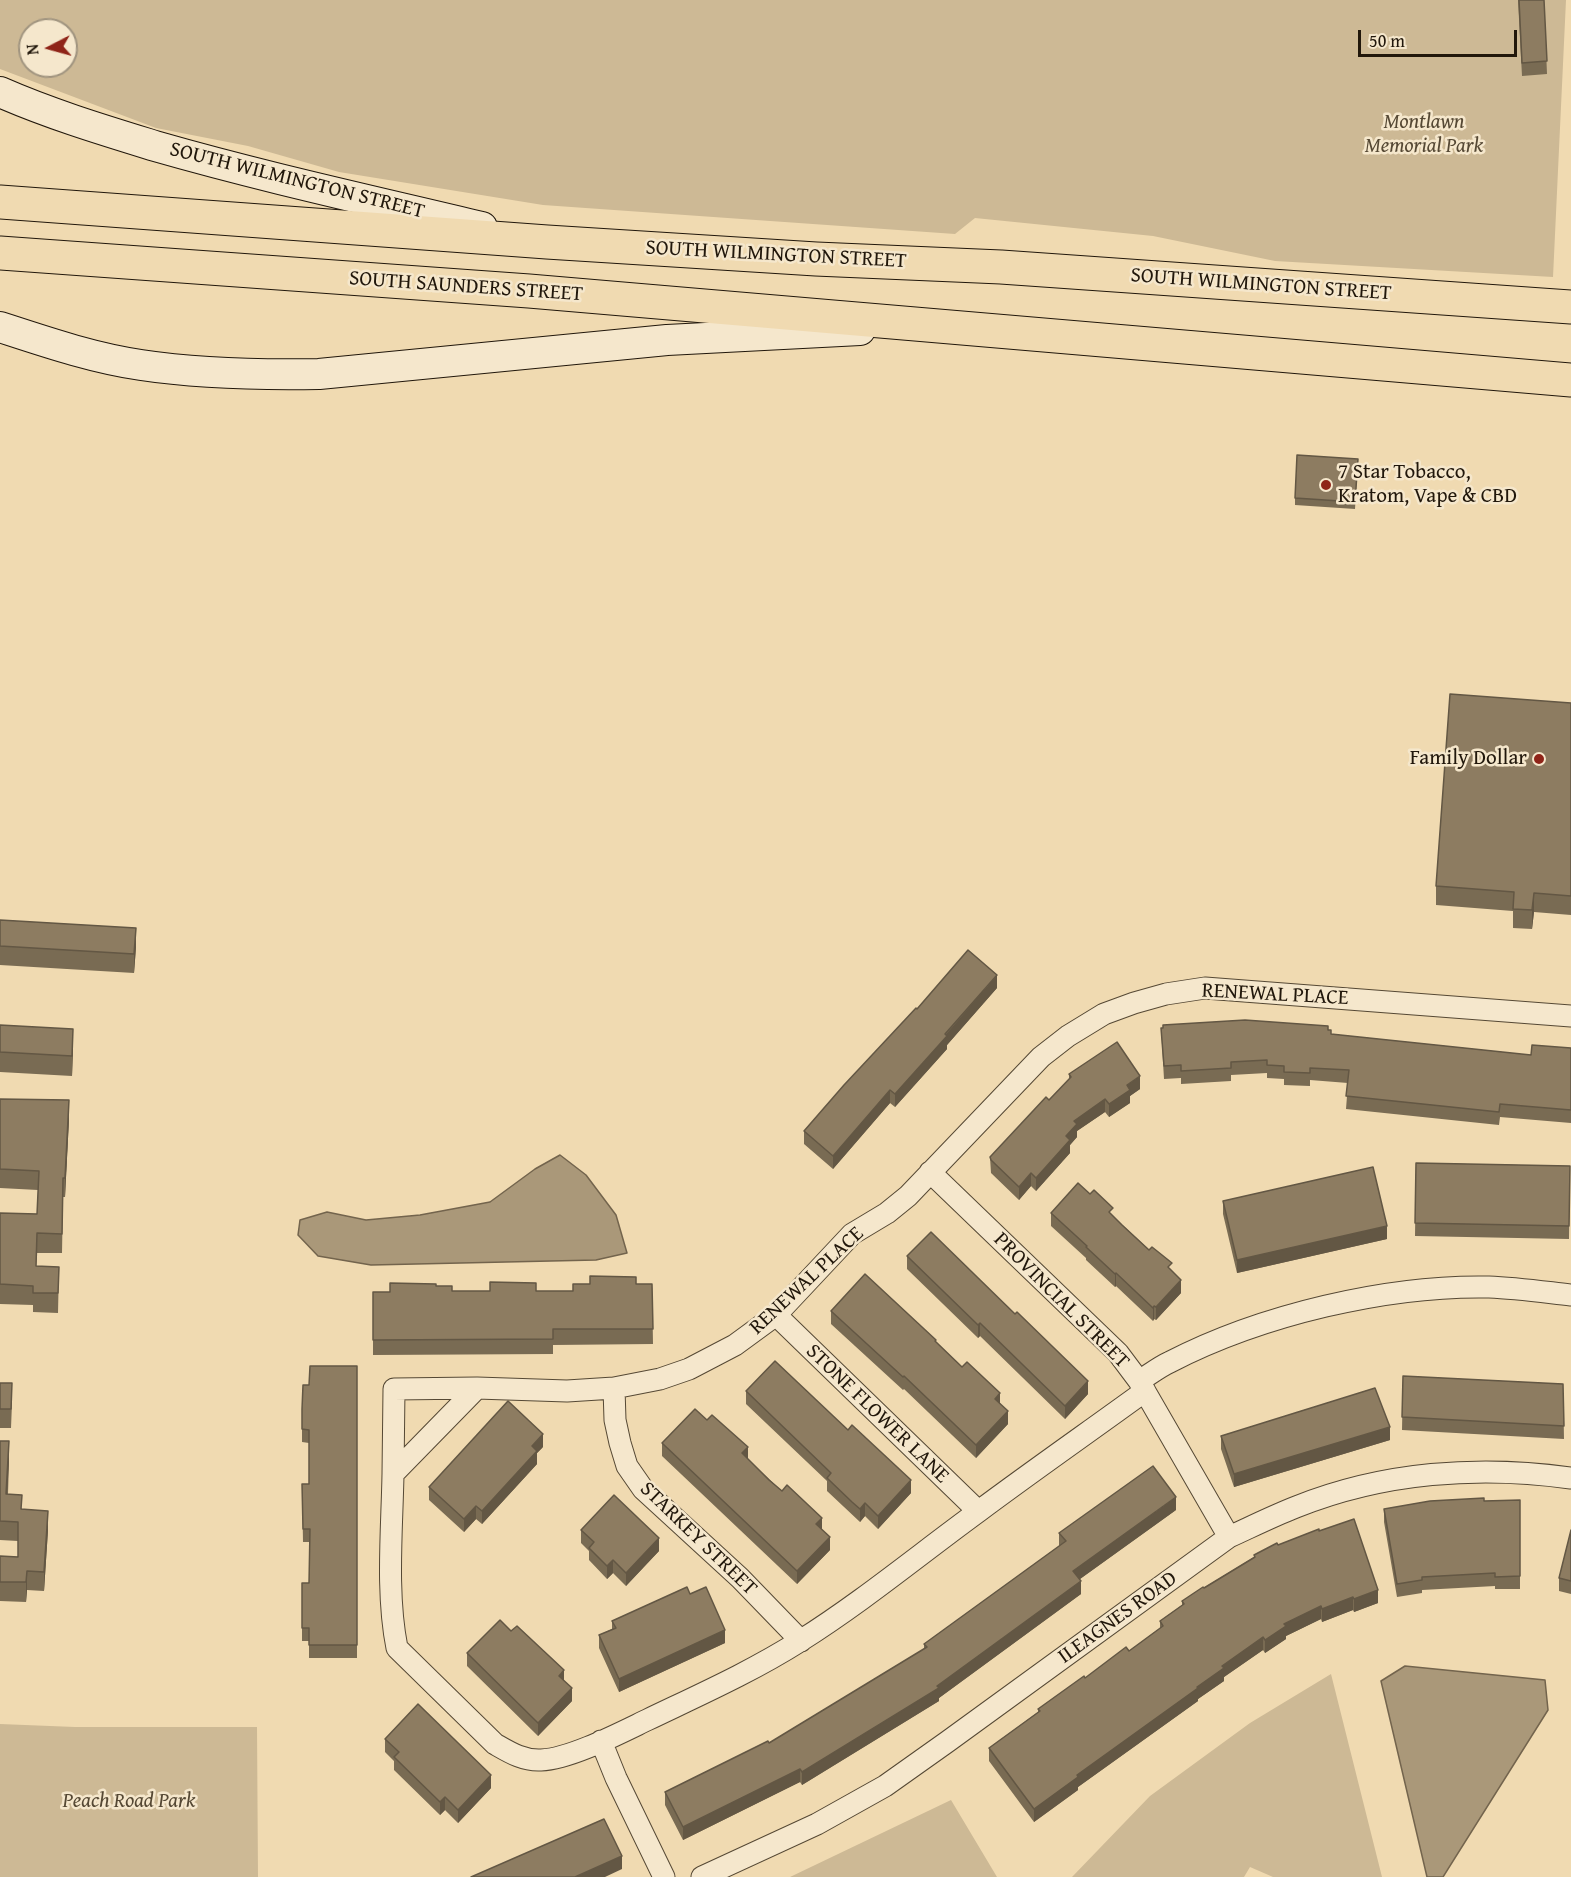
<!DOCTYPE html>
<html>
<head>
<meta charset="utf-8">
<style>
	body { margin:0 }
	#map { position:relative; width:1571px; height:1877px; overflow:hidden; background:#f0dab1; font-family:"Gentium Book Plus",serif }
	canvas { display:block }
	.north { position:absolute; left:18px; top:18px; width:60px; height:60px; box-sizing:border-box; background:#f5e7cc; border:2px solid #a0947f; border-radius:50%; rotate:264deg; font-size:16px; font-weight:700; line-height:24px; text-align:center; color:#21170b }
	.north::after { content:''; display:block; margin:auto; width:21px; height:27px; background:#8f2418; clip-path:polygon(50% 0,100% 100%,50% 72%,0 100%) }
	.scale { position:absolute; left:1358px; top:30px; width:159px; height:27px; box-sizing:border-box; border:3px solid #21170b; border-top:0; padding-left:8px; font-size:18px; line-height:21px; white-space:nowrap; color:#21170b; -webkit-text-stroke:4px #f5e7cc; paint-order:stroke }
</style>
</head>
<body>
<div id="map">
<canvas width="1571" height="1877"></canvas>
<div class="north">N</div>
<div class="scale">50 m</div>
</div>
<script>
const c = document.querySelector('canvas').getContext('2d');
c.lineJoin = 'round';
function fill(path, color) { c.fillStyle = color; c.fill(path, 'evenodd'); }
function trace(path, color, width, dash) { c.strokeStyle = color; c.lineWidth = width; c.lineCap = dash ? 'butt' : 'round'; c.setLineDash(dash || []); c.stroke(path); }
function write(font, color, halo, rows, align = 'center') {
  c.font = font + ' "Gentium Book Plus",serif'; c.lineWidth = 5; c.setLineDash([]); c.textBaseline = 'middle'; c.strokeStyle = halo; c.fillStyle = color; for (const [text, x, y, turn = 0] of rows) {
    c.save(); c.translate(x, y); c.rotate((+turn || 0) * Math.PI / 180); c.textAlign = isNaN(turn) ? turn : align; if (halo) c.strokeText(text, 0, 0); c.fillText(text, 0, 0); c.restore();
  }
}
fill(new Path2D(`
	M0,0H1566L1553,277L1275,261L1153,236L975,218L955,234L543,205L339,172L248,146L156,128L0,69ZM30,30H66V66H30Z
	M1331,1674L1382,1877H1273L1250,1867L1244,1877H1072L1150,1796L1250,1723Z
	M0,1724L75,1727H257L258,1877H0Z
	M951,1800L997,1877H790Z`), '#cdb995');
const water = new Path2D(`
	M560,1155L586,1175L616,1215L627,1253L596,1260L371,1265L318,1256L298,1235L300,1220L327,1212L366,1220L420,1215L490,1202L535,1169Z
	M1405,1666L1545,1680L1548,1710L1443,1877H1427L1381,1681Z`);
fill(water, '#aa9879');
trace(water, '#73644d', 1.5);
const street = new Path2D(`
	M930,1172L1118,1353L1139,1381L1229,1537
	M776,1315L978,1511
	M1139,1381C1149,1375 1159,1367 1170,1362C1261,1315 1387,1285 1489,1287C1516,1288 1544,1292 1571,1295
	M614,1388L615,1420L620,1443L627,1466L643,1489L740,1578L801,1641
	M1145,1391C1090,1431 1034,1470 979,1511C920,1554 862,1602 800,1641C751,1672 699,1695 647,1720C620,1733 570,1759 541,1760C523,1761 509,1752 495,1744L397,1648C386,1593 392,1530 393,1474L477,1388L567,1391L614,1388L660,1379L689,1369L735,1345L776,1315L852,1234L887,1213L908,1196L1041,1057L1068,1036L1104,1014L1134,1003L1166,994L1205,988L1571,1016
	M393,1474L394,1389L477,1388
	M601,1741L616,1778L664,1877
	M702,1877L817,1824L885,1786L947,1742L1229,1537C1251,1527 1273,1516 1296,1507C1383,1472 1479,1465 1571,1478`);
const secondary = new Path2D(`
	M0,92C50,114 103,130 155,146C263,177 373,201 482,227
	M0,327C46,342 93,358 141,365C200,374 260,375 319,374L667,340L860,330`);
const highway = new Path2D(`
	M0,202L547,242L816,259L1001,267L1571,307
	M0,253L529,291L1571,380`);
trace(street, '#554834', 23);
trace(secondary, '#21170b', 32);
trace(highway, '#21170b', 35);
trace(street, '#f5e7cc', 21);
trace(secondary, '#f5e7cc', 30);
trace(highway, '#f0dab1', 33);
fill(new Path2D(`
	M1518,0H1544L1547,74L1522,76Z
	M1358,459L1355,509L1295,505V498Z
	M1571,703V915L1534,912L1532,929L1513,928V911L1436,905V886Z
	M0,920L136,947L134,973L0,965Z
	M997,988L947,1045V1049L895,1107L890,1103L833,1169L804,1144V1131L917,1009Z
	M0,1025L73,1048L72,1076L0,1072Z
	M1161,1028L1328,1030L1331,1034L1531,1055L1571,1048V1123L1500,1117L1499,1125L1346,1109L1348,1083L1310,1080V1086L1284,1085V1079L1267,1078V1073L1231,1075V1081L1181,1084V1078L1164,1079Z
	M1069,1074L1140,1089L1130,1096V1103L1109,1117L1105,1112L1077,1131V1137L1070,1145V1153L1036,1191L1031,1186L1019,1200L991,1173L990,1157L1069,1080Z
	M0,1099L69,1119L65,1197H63L62,1253H37L36,1266L59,1267L58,1313L33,1312V1305L0,1304V1213L37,1214L38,1190L0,1188Z
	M1416,1163L1570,1166L1569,1239L1415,1236Z
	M1223,1201L1387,1239L1237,1273L1223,1214Z
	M1051,1213L1113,1216L1172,1271L1181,1293L1156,1320L1154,1319L1153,1321L1116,1286L1115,1287L1086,1260V1258L1051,1226Z
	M907,1256L1088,1394L1065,1419L980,1336L978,1338L907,1269Z
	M636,1284H652L653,1344L553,1345V1354L373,1355V1292H390L436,1286L452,1291H573Z
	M831,1311L936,1342L1000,1403L1008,1424L976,1458L904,1389L903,1390L831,1324Z
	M357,1366V1658H309V1641H302V1583H309L310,1542H303L302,1484H309V1443L302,1442V1409L309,1385Z
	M1403,1376L1563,1384L1564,1439L1402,1430Z
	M0,1383L12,1403L11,1428H0Z
	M746,1391L911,1493L878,1529L865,1516L860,1522L827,1491V1481L746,1404Z
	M1221,1436L1390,1440L1234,1487L1221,1449Z
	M0,1441L9,1461L8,1494L22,1509L48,1530L44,1591L27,1590L26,1602L0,1601V1556L18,1557V1541L0,1540Z
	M662,1443L748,1459L822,1529L830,1550L797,1584L662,1456Z
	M543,1447L537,1453V1464L482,1524L476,1519L464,1532L429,1500V1487Z
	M1520,1500V1589H1495V1586L1422,1590V1593L1397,1597L1384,1522V1509L1484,1501Z
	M1176,1510L1080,1579L1081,1594L939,1698V1701L802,1785L800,1782L683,1840L665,1805V1792L769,1743L924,1649V1644L1059,1546V1533Z
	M581,1530L659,1551L626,1586L613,1573L607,1579L589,1560V1551L581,1543Z
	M1571,1530V1594L1559,1591V1578Z
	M1278,1545L1378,1603L1354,1612L1353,1610L1322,1622L1321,1619L1286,1636V1639L1265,1653L1263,1650L1224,1677V1681L1198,1699V1701L1078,1787V1790L1034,1822L989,1761V1748L1038,1712V1709L1085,1678L1129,1651L1160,1628V1621L1182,1605V1601L1254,1557V1555Z
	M690,1594L725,1643L619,1692L599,1648V1635L612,1629V1621Z
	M467,1653L564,1681L572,1701L538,1736L467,1666Z
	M385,1739L491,1788L458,1823L445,1810L440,1815L394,1770V1761L385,1752Z`), '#796b53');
fill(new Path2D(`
	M1534,893V912L1532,929V910Z
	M136,928V947L134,973V954Z
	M997,975V988L947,1045V1049L895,1107V1094Z
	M73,1029V1048L72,1076V1056Z
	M1140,1076V1089L1130,1096V1103L1109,1117V1104L1127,1085Z
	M890,1090V1103L833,1169V1156Z
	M1105,1099V1112L1077,1131V1137L1070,1145V1153L1036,1191V1178L1066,1136L1074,1121Z
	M69,1100V1119L65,1197V1178Z
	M1031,1173V1186L1019,1200V1187Z
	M1387,1226V1239L1237,1273V1260Z
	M1116,1273V1286L1115,1287V1274Z
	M1181,1280V1293L1156,1320V1307Z
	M1154,1306V1319L1153,1321V1308Z
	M980,1323V1336L978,1338V1325Z
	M1088,1381V1394L1065,1419V1406Z
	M1000,1393V1406L995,1399Z
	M1008,1411V1424L976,1458V1445Z
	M1390,1427V1440L1234,1487V1474Z
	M543,1434V1447L537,1453V1464L482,1524V1511L532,1446Z
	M9,1441V1461L6,1513V1494Z
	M748,1447V1460L742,1453Z
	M911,1480V1493L878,1529V1516Z
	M1176,1497V1510L1073,1584V1571Z
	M865,1503V1516L860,1522V1509Z
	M476,1506V1519L464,1532V1519Z
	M48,1511V1530L44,1591V1572Z
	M822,1518V1531L816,1524Z
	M830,1537V1550L797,1584V1571Z
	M659,1538V1551L626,1586V1573Z
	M613,1560V1573L607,1579V1566Z
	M27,1571V1590L26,1602V1582Z
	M1081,1581V1594L939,1698V1701L802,1785V1772L937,1686Z
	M1378,1590V1603L1354,1612V1599Z
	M1353,1597V1610L1322,1622V1609Z
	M1321,1606V1619L1286,1636V1639L1265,1653V1640L1284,1624Z
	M725,1630V1643L619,1692V1679Z
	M1263,1637V1650L1224,1677V1681L1198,1699V1701L1078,1787V1790L1034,1822V1809L1077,1775L1197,1687L1222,1666Z
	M564,1670V1683L559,1676Z
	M572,1688V1701L538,1736V1723Z
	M800,1769V1782L683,1840V1827Z
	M491,1775V1788L458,1823V1810Z
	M445,1797V1810L440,1815V1802Z
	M622,1856V1869L605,1877H575Z`), '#635744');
const building = new Path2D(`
	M1519,0H1544L1547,61L1522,63Z
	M1297,455L1358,459L1355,502L1295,498Z
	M1450,694L1571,703V896L1534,893L1532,910L1513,909L1514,892L1436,886Z
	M0,920L136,928L134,954L0,946Z
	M968,950L997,975L945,1034L947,1036L895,1094L890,1090L833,1156L804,1131L844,1085L916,1008L917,1009Z
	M1245,1020L1328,1026V1030H1331V1034L1531,1055L1532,1045L1571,1048V1110L1500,1104L1499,1112L1346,1096L1349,1070L1310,1068V1073L1284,1072V1066L1267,1065V1060L1231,1062V1068L1181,1071V1065L1164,1066L1161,1028H1163V1025Z
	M0,1025L73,1029L72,1056L0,1052Z
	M1117,1042L1140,1076L1127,1085L1130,1090L1109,1104L1105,1099L1074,1121L1077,1124L1066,1136L1070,1140L1036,1178L1031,1173L1019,1187L991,1160L990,1157L1046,1097L1049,1100L1071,1077L1069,1074Z
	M0,1099L69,1100L65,1178H63L62,1234L37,1233L36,1266L59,1267L58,1293H33V1286L0,1284V1213L37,1214L39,1171L0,1169Z
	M1416,1163L1570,1166L1569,1226L1415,1223Z
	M1373,1167L1387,1226L1237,1260L1223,1201Z
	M1078,1183L1090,1194L1094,1190L1113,1208L1109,1212L1122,1225L1149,1250L1152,1247L1172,1263L1168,1267L1181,1280L1156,1307L1154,1306L1153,1308L1116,1273L1115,1274L1086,1247L1087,1246L1051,1213Z
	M931,1232L1015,1314L1017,1312L1088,1381L1065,1406L980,1323L978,1325L907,1256Z
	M865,1274L936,1340L935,1341L962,1367L967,1362L1000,1393L995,1399L1008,1411L976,1445L904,1376L903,1377L831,1311Z
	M590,1276L636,1277V1284H652L653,1329H553V1339L373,1340V1292H390V1283L436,1284V1286H452V1291H490V1282L536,1283V1291H573V1284H590Z
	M775,1361L848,1430L852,1425L911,1480L878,1516L865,1503L860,1509L852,1502L827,1478L831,1473L746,1391Z
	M310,1366H357V1645H309V1628H302V1583H309L310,1529H303L302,1484H309V1430L302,1429V1409L303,1385H309Z
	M1403,1376L1563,1384L1564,1426L1402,1417Z
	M0,1383H12L11,1409H0Z
	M1375,1388L1390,1427L1234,1474L1221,1436Z
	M508,1401L543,1434L532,1446L537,1451L482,1511L476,1506L464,1519L429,1487Z
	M695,1409L707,1420L712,1415L748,1447L742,1453L769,1480L782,1491L787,1485L822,1518L816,1524L830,1537L797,1571L662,1443Z
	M0,1441H9L6,1494L22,1495L21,1509L48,1511L44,1572L27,1571L26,1582H0V1556L18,1557V1522L0,1521Z
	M1153,1466L1176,1497L1073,1571L1081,1581L937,1686L939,1688L802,1772L800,1769L683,1827L665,1792L768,1741L769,1743L927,1647L924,1644L1066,1541L1059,1533Z
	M614,1495L659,1538L626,1573L613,1560L607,1566L589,1548L594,1542L581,1530Z
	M1484,1498V1501L1520,1500V1576L1495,1577V1573L1422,1577V1580L1397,1584L1384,1509L1430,1501Z
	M1354,1519L1378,1590L1354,1599L1353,1597L1322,1609L1321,1606L1284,1624L1286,1626L1265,1640L1263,1637L1222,1666L1224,1668L1197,1687L1198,1688L1077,1775L1078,1777L1034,1809L989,1748L1040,1711L1038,1709L1084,1676L1085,1678L1126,1647L1129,1651L1163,1626L1160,1621L1184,1604L1182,1601L1203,1587L1204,1588L1255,1557L1254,1555L1277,1543L1278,1545L1319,1529V1531Z
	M1571,1530V1581L1559,1578Z
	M687,1587L690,1594L706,1587L725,1630L619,1679L599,1635L616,1628L612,1621Z
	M500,1620L511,1631L517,1626L564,1670L559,1676L572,1688L538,1723L467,1653Z
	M418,1704L491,1775L458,1810L445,1797L440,1802L394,1757L399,1752L385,1739Z
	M604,1819L622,1856L575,1877H471Z`);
fill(building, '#8d7c61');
trace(building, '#635744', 1.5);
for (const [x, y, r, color] of [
	[1326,485,6,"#8f2418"],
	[1539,759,6,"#8f2418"]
]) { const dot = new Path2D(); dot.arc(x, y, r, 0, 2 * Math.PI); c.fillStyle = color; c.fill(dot); trace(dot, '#f5e7cc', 2); }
write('italic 21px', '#554834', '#f5e7cc', [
	["Montlawn",1424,123],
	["Memorial Park",1424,147],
	["Peach Road Park",129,1802]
]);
write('21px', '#21170b', '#f5e7cc', [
	["SOUTH WILMINGTON STREET",297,181,14],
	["SOUTH WILMINGTON STREET",776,255,3],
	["SOUTH WILMINGTON STREET",1261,285,4],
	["SOUTH SAUNDERS STREET",466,287,4],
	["RENEWAL PLACE",1275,995,3],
	["RENEWAL PLACE",807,1281,-43],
	["PROVINCIAL STREET",1061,1301,45],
	["STONE FLOWER LANE",877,1414,44],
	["STARKEY STREET",698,1539,44],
	["ILEAGNES ROAD",1118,1618,-36]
]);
write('21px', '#21170b', '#f5e7cc', [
	["7 Star Tobacco,",1338,473],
	["Kratom, Vape & CBD",1338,497],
	["Family Dollar",1527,759,"right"]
], 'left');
</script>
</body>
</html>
